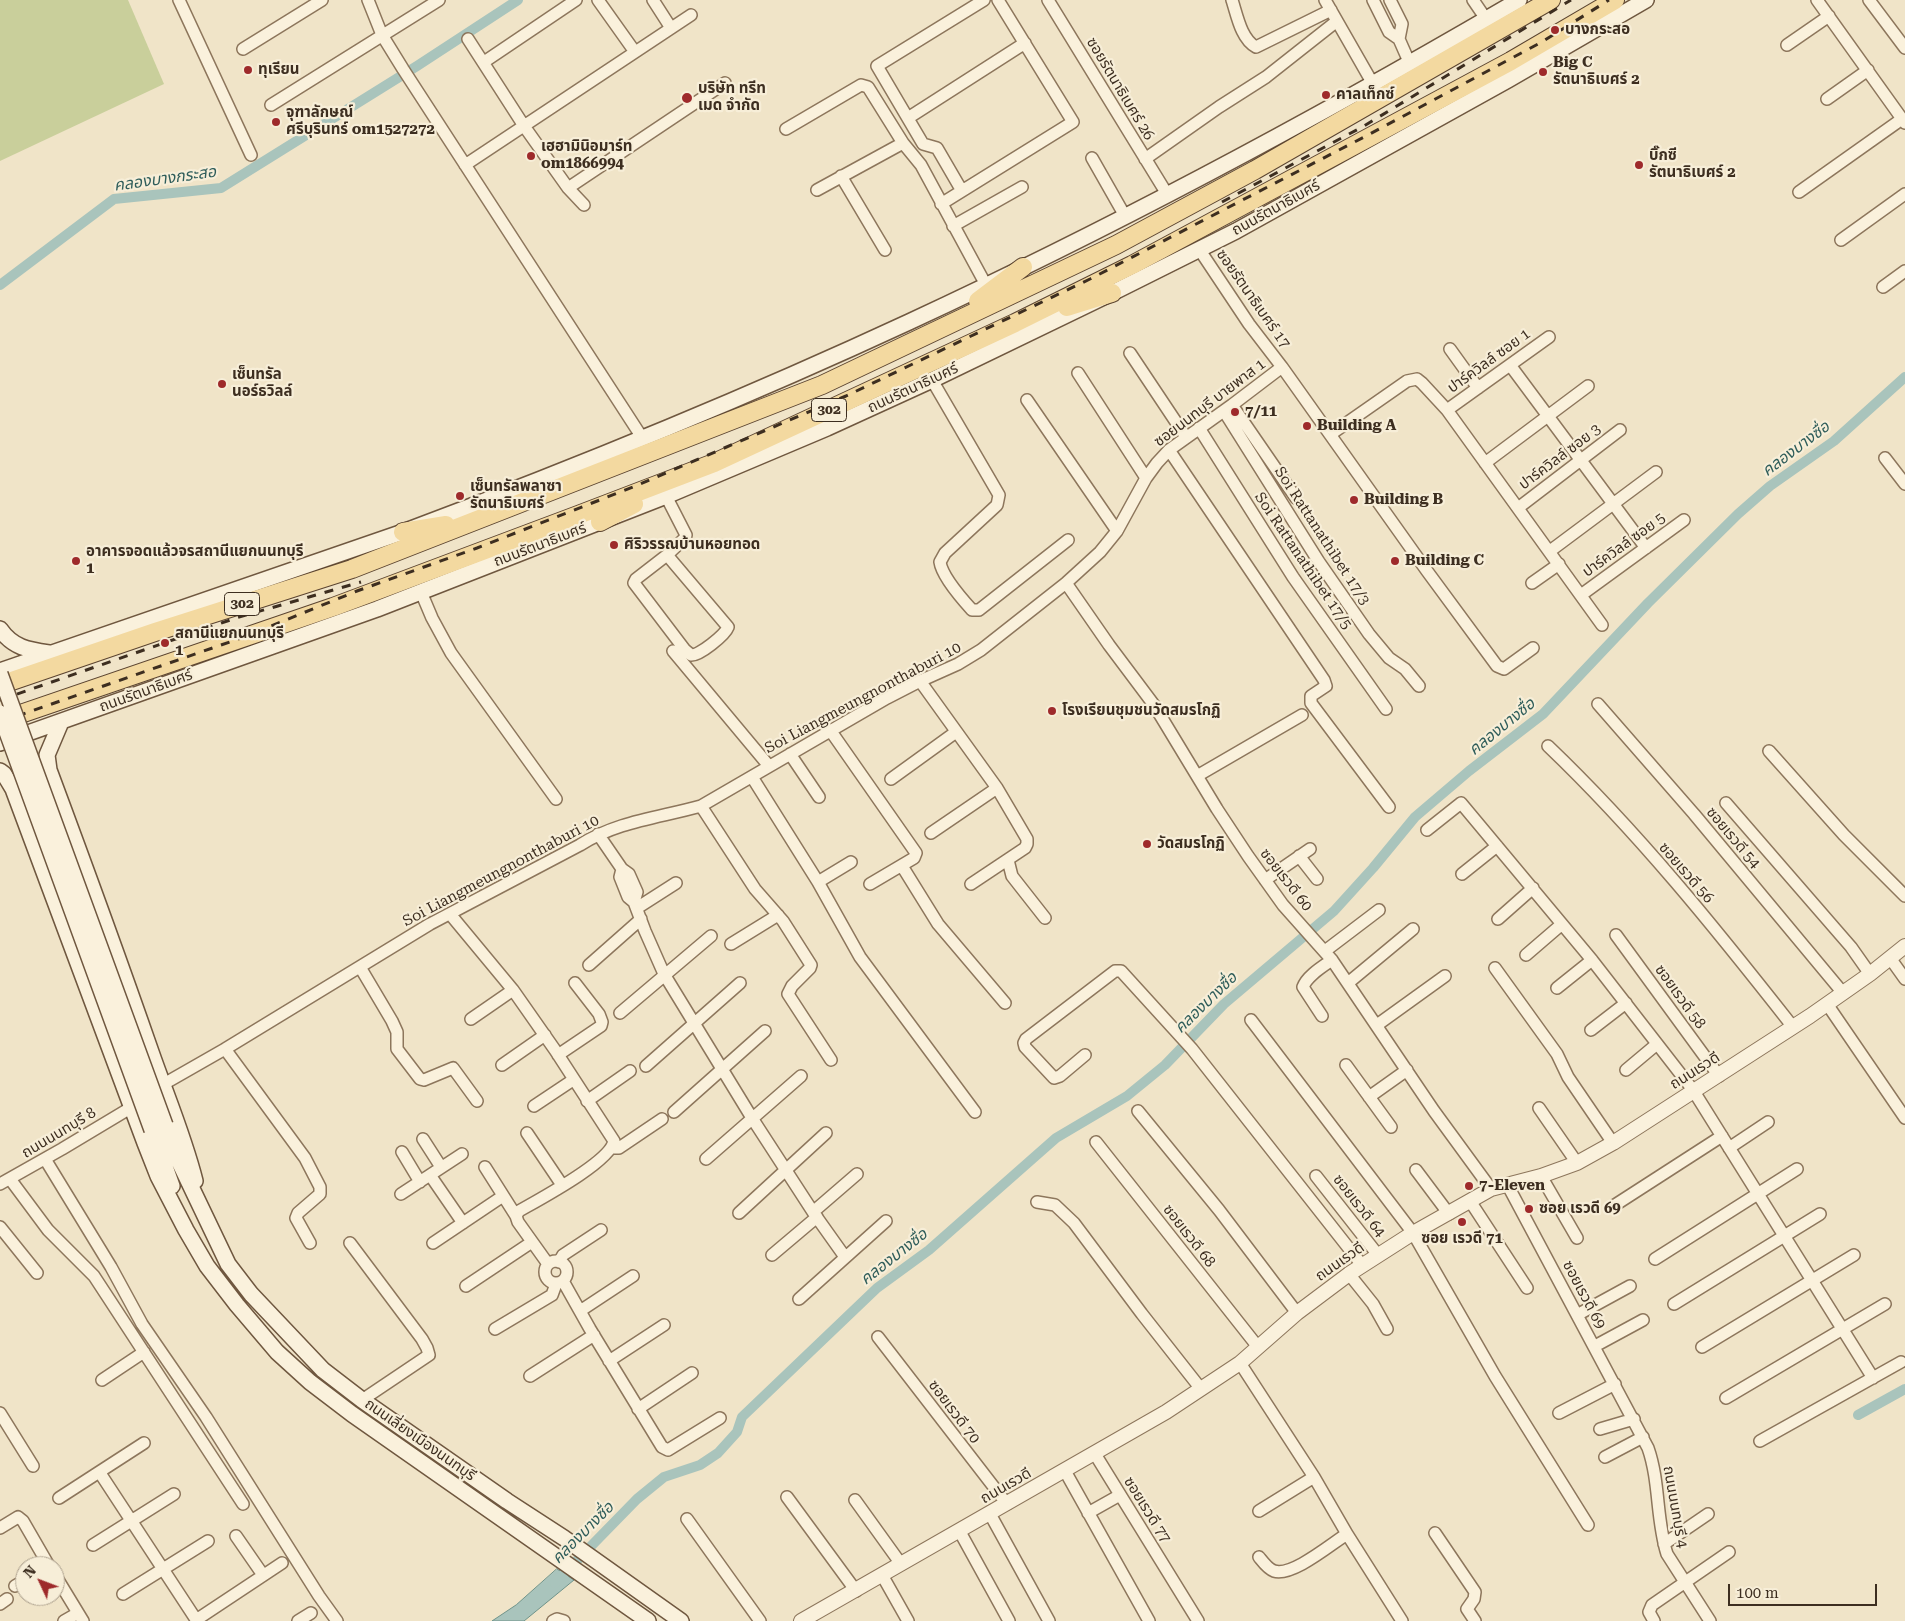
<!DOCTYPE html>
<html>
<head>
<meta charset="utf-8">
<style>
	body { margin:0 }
	#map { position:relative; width:1905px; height:1621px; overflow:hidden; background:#f0e4c8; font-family:"Roboto Serif",serif }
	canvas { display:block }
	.north { position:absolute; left:15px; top:1556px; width:50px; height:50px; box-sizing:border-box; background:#f7eed8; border:1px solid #ada18e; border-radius:50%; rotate:313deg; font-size:14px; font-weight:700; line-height:20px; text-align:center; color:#3d2e20 }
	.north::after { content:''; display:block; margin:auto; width:18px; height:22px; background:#9e2a2b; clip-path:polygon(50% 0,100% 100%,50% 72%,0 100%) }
	.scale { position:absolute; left:1728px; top:1584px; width:149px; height:22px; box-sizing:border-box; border:2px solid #3d2e20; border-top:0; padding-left:6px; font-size:15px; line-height:18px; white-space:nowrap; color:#3d2e20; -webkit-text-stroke:4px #f7eed8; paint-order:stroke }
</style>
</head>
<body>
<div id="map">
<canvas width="1905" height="1621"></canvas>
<div class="north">N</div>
<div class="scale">100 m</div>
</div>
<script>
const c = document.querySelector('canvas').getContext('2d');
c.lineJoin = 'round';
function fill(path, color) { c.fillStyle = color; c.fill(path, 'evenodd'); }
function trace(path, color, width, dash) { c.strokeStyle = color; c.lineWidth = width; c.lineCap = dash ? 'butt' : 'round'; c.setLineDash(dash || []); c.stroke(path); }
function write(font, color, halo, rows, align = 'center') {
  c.font = font + ' "Roboto Serif","Noto Sans Thai",serif'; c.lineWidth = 4.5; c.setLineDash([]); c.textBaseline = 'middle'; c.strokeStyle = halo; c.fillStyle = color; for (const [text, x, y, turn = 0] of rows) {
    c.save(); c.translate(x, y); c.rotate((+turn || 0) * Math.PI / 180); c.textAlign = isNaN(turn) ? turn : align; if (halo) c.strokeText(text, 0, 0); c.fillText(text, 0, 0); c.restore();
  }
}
fill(new Path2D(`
	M0,0H128L164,84L0,161Z`), '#c9cf9b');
const water = new Path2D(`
	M557,1569L574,1580L524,1621H492L516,1605Z`);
fill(water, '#a9c4bc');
trace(water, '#6f938a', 1);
trace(new Path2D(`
	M0,285L114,199L221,188L417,66L518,0
	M1858,1415L1905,1389
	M555,1583L637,1499L664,1477L700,1465L718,1453L737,1432L742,1417L877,1288L929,1250L1056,1138L1127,1096L1165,1065L1224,1004L1334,911L1373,868L1415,817L1469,771L1543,714L1648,603L1738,514L1770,486L1834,441L1905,377`), '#a9c4bc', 10);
const minor = new Path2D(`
	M179,0L251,155
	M368,0L382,35L403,69L643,439
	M598,0L635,52
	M653,0L671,28
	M1048,0L1167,194
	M1232,0C1237,15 1241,39 1256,47L1331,10
	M1325,0L1373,84
	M1373,0L1389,32L1399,39L1410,64
	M1390,0L1402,24L1399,39
	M1473,0L1486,19
	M1817,0L1905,123
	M1869,0L1905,48
	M468,39L524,126L568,188L584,205
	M1787,45L1829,16
	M243,49L322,0
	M484,62L576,0
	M1827,99L1868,70
	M271,105L439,0
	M908,118L1025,43
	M786,129L861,85L868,87L903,143L921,165L986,285
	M1092,158L1125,216
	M1145,159L1219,107L1266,77L1337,21
	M465,165L691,15
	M841,176L885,250
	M568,188L725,83
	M817,190L903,143
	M962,191L937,148L923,144L877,66L984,0
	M1799,192L1902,119
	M941,204L1073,122L998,0
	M953,226L1022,187
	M1841,240L1905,194
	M1199,249L1249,324L1282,367L1427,571L1497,666L1504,669L1533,648
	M1883,287L1905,271
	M1450,349L1478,388
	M1130,353L1186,437
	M1510,365L1646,548
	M1078,373L1146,478
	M932,380L999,495L997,505L945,553L940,562C942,576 962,599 972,610H979L1068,540
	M1027,400L1117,531
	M1232,405L1296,498
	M1447,410L1549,337
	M1224,411L1319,562L1369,634L1389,658L1405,669L1419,686
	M1199,428L1293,577L1386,709
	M1331,434L1407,381L1417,379L1422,383L1447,410L1602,625
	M1169,450L1324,680L1326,686L1311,696V703L1389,807
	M1885,458L1905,484
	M1485,463L1588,386
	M666,496L686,535L685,538L667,555L636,579L634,583L685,650L691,655C699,656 725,635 728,627L667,555
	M1518,508L1620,430
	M1550,551L1656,472
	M1066,583L1109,645L1154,705L1217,809L1248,856L1283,905L1332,960L1434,1111L1491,1189
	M1532,583L1559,564
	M421,592L432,618L451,653L556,799
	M1581,595L1684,520
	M673,651L769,766
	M920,681L997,788L1027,839V844L1025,848L971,884
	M1598,704L1694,814L1843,993
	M830,730L916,853L914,858L870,884
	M1548,746C1638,832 1716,929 1793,1027
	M1769,751L1844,835L1905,896
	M790,754L819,797
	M1197,776L1302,715
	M752,777L818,882L860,957L975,1112
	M891,779L956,732
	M1726,803L1851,947L1870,974
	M701,806L755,889L783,921L811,965L810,968L792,986L788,994L831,1060
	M1427,830L1461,803L1592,960L1693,1090L1873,1378
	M931,833L997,788
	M598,834L622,869L629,874L637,892L634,902
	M1299,856L1317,879
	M1008,860L1012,876L1045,918
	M902,866L938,924L1005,1003
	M622,869L620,877L628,897L634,902L645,931L664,974L752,1118L813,1212L845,1257
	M1462,874L1497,846
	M1265,880L1310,849
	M818,882L851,862
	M637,908L676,883
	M450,914L513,990L555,1050L614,1141C610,1162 540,1199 519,1211L516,1216L518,1222L548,1264
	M1498,919L1533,888
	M1616,935L1719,1076
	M731,944L778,915
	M1325,951L1379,910
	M1526,955L1562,924
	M1890,958L1905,979
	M589,965L641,919
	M360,967L392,1021L397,1032V1049L420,1079L424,1080L453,1068L477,1101
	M1495,968L1557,1054L1568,1077L1613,1143
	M1348,983L1413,929
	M1557,988L1592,960
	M1827,1004L1905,1118
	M620,1013L711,936
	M1322,1016L1303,987C1307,976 1322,967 1332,960
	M471,1019L513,990
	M1251,1020L1413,1233L1495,1376L1588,1525
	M1377,1025L1445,976
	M1591,1030L1626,1003
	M225,1049L305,1158L320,1187V1194L298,1213L296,1218L310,1243
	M558,1055L601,1026L602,1022L599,1014L575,983
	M1085,1055L1060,1076L1054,1078L1025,1047L1024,1043L1026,1039L1115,971H1121L1192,1049L1362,1265
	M502,1065L545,1035
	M1346,1065L1391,1127
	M646,1066L740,983
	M1626,1070L1657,1044
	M162,1085L225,1049L430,924L580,845C618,821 658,818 701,806L887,698L920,681L958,664L981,650L1066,583L1100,552L1117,531L1146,478L1157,463L1169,450L1232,405L1282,367
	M1369,1097L1407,1070
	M587,1101L630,1071
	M534,1106L573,1080
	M1539,1108L1577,1163
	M1138,1111L1219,1210L1297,1313
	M674,1112L765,1031
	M527,1133L562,1185
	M423,1139L441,1167
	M1096,1142L1258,1347
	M612,1148H619L662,1119
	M1729,1148L1768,1122
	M402,1152L420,1182
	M45,1159L111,1267L142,1324L206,1417L319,1596L337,1621
	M706,1159L801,1076
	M485,1167L516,1216
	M1416,1170L1449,1214
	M430,1175L463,1223
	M1316,1176L1378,1255
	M1541,1176L1577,1238
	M10,1179L48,1230L94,1276L243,1504
	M0,1184L62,1149L132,1107
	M1507,1184L1648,1448C1660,1482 1656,1520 1667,1554L1710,1621
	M401,1194L462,1154
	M1470,1201L1527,1288
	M1037,1202L1055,1205L1074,1223L1142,1314L1201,1389
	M1615,1205L1722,1136
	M813,1212L857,1174
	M739,1213L826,1133
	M0,1227L37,1273
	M350,1243L422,1339L427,1348L429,1355L362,1400
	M433,1243L503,1196
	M772,1255L817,1217
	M1655,1259L1797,1169
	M545 1272a11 11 0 1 1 22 0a11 11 0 1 1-22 0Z
	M559,1262L563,1255L601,1230
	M1349,1274L1373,1304L1387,1329
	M563,1281L590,1329L662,1447L668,1450L720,1418
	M466,1286L532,1242
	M799,1299L886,1221
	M1674,1304L1820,1214
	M580,1311L633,1276
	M1577,1315L1630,1286
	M495,1329L552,1295L556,1284
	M878,1337L1007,1504
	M1595,1346L1643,1320
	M1702,1347L1854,1255
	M609,1361L664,1325
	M1240,1363L1314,1477L1347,1534L1402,1621
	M530,1376L594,1335
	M102,1380L144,1352
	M1726,1398L1885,1304
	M638,1409L692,1373
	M0,1413L33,1466
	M1559,1413L1615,1384
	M1600,1429L1634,1419
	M1760,1441L1901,1362
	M1095,1454L1198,1621
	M1605,1457L1643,1437
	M1065,1471L1149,1621
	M100,1473L197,1621
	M787,1497L856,1591
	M59,1498L144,1443
	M855,1500L901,1564
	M1259,1511L1314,1477
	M1088,1513L1120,1495
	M990,1514L1049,1621
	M687,1519L760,1621
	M0,1528L18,1517L23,1521L49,1566
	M960,1532L1009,1621
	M1435,1533L1475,1592L1474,1599L1467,1609L1475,1621
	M236,1536L263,1575
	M1664,1544L1708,1514
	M93,1545L174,1494
	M1259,1557C1263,1562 1268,1569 1274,1571C1292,1577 1331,1544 1347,1534
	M55,1575L83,1621
	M882,1575L908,1621
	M15,1586L25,1580
	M123,1594L208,1541
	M0,1604L7,1599
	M196,1620L282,1563
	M64,1621L78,1613
	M298,1621L311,1613
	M553,1621L557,1619L564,1621
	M1654,1621L1649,1612L1652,1605L1729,1552`);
const tertiary = new Path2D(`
	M801,1621L1166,1412L1240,1363L1297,1313L1349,1274L1413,1233L1491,1189L1541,1176L1577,1163L1613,1143L1810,1016L1870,974L1905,946`);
const secondary = new Path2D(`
	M0,629C13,648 29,650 50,653
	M0,671L403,532C574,468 743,399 909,322C1118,225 1321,116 1519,0
	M61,722L47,755L49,770C84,864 118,957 151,1052C166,1095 184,1137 195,1181
	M0,743L377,609L666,496L827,428L932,380L1112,293L1236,231L1508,80L1646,0
	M0,771L4,774L13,789L145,1143L158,1176L186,1230L207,1266L237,1305L277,1352L310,1382L352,1414L648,1621
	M165,1125L174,1151L228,1264L251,1294L323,1370L362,1400L507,1501L564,1538L681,1621
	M152,1130L172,1186`);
const primary = new Path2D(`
	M978,301L1023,267
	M1067,307L1112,293
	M600,522L634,504
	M403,532L446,525
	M0,685L155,632L352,569L822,385L1116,245L1255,170L1551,0
	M0,721L333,607L578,515L714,463L1015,323L1132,265L1511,61L1615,0`);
trace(minor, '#8d765c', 14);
trace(tertiary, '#8d765c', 16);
trace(secondary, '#6f573f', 18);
trace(primary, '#5b4430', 20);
trace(minor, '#faf1dc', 11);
trace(tertiary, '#faf1dc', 14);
trace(secondary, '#faf1dc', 15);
trace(primary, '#f3d9a0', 18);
trace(new Path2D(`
	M1222,202L1364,126L1571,0
	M0,700L236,618L361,582
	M0,722L244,637L357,591L477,548L633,487L846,396L1090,279L1368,135L1540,43L1609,0`), '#3d2e20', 3, [9, 9]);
const secondaryBridge = new Path2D(`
	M0,674L165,1125
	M0,713L152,1130`);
trace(secondaryBridge, '#6f573f', 18, []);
trace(secondaryBridge, '#faf1dc', 15);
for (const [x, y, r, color] of [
	[1555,30,5,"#9e2a2b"],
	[248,70,5,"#9e2a2b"],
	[1543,72,5,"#9e2a2b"],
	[1326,95,5,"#9e2a2b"],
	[687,98,6,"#9e2a2b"],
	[276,122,5,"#9e2a2b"],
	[531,156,5,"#9e2a2b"],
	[1639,165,5,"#9e2a2b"],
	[222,384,5,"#9e2a2b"],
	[1235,412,5,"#9e2a2b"],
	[1307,426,5,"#9e2a2b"],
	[460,496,5,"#9e2a2b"],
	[1354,500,5,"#9e2a2b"],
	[614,545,5,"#9e2a2b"],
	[76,561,5,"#9e2a2b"],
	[1395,561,5,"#9e2a2b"],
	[165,643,5,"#9e2a2b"],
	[1052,711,5,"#9e2a2b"],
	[1147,844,5,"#9e2a2b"],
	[1469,1186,5,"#9e2a2b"],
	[1529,1209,5,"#9e2a2b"],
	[1462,1222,5,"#9e2a2b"]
]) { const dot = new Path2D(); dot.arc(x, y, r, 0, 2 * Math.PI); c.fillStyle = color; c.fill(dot); trace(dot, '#f7eed8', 2); }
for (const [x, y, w] of [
	[829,410,35],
	[242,604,35]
]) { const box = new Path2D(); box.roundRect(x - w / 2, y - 11.5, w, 23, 4); c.fillStyle = '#f7eed8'; c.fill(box); trace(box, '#3d2e20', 1); }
write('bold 14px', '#3d2e20', null, [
	["302",829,410],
	["302",242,604]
]);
write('bold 15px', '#3d2e20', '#f7eed8', [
	["บางกระสอ",1565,30],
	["Big C",1553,63],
	["รัตนาธิเบศร์ 2",1553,80],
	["ทุเรียน",258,70],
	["บริษัท ทรีท",698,89],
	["เมด จำกัด",698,106],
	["คาลเท็กซ์",1336,95],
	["จุฑาลักษณ์",286,113],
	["ศรีบุรินทร์ om1527272",286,130],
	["เฮฮามินิอมาร์ท",541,147],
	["om1866994",541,164],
	["บิ๊กซี",1649,156],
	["รัตนาธิเบศร์ 2",1649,173],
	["เซ็นทรัล",232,375],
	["นอร์ธวิลล์",232,392],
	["7/11",1245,412],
	["Building A",1317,426],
	["เซ็นทรัลพลาซา",470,487],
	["รัตนาธิเบศร์",470,504],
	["Building B",1364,500],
	["ศิริวรรณบ้านหอยทอด",624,545],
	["อาคารจอดแล้วจรสถานีแยกนนทบุรี",86,552],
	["1",86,569],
	["Building C",1405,561],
	["สถานีแยกนนทบุรี",175,634],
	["1",175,651],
	["โรงเรียนชุมชนวัดสมรโกฏิ",1062,711],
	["วัดสมรโกฏิ",1157,844],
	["7-Eleven",1479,1186],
	["ซอย เรวดี 69",1539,1209],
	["ซอย เรวดี 71",1462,1239,"center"]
], 'left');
write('15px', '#3d2e20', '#f7eed8', [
	["ซอยรัตนาธิเบศร์ 26",1120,89,59],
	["ถนนรัตนาธิเบศร์",1276,208,-29],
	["ซอยรัตนาธิเบศร์ 17",1253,299,55],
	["ปาร์ควิลล์ ซอย 1",1489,361,-36],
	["ถนนรัตนาธิเบศร์",913,388,-25],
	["ซอยนนทบุรี บายพาส 1",1210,403,-37],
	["ปาร์ควิลล์ ซอย 3",1560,457,-37],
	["Soi Rattanathibet 17/3",1322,536,57],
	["ถนนรัตนาธิเบศร์",540,545,-21],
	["ปาร์ควิลล์ ซอย 5",1624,545,-36],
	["Soi Rattanathibet 17/5",1303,561,56],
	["ถนนรัตนาธิเบศร์",146,691,-20],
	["Soi Liangmeungnonthaburi 10",863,698,-28],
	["ซอยเรวดี 54",1733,838,50],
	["Soi Liangmeungnonthaburi 10",501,871,-28],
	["ซอยเรวดี 56",1686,873,49],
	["ซอยเรวดี 60",1286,880,52],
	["ซอยเรวดี 58",1680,997,54],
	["ถนนเรวดี",1695,1071,-32],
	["ถนนนนทบุรี 8",59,1133,-31],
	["ซอยเรวดี 64",1359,1206,52],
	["ซอยเรวดี 68",1189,1236,52],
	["ถนนเรวดี",1340,1262,-35],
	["ซอยเรวดี 69",1584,1295,62],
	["ซอยเรวดี 70",954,1412,53],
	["ถนนเลี่ยงเมืองนนทบุรี",420,1440,35],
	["ถนนเรวดี",1006,1486,-30],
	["ถนนนนทบุรี 4",1675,1507,80],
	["ซอยเรวดี 77",1147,1510,58]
]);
write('italic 16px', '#2f5d5a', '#f7eed8', [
	["คลองบางกระสอ",165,179,-8],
	["คลองบางซื่อ",1796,449,-37],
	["คลองบางซื่อ",1502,727,-39],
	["คลองบางซื่อ",1206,1003,-44],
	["คลองบางซื่อ",894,1257,-38],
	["คลองบางซื่อ",583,1533,-45]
]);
</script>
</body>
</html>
